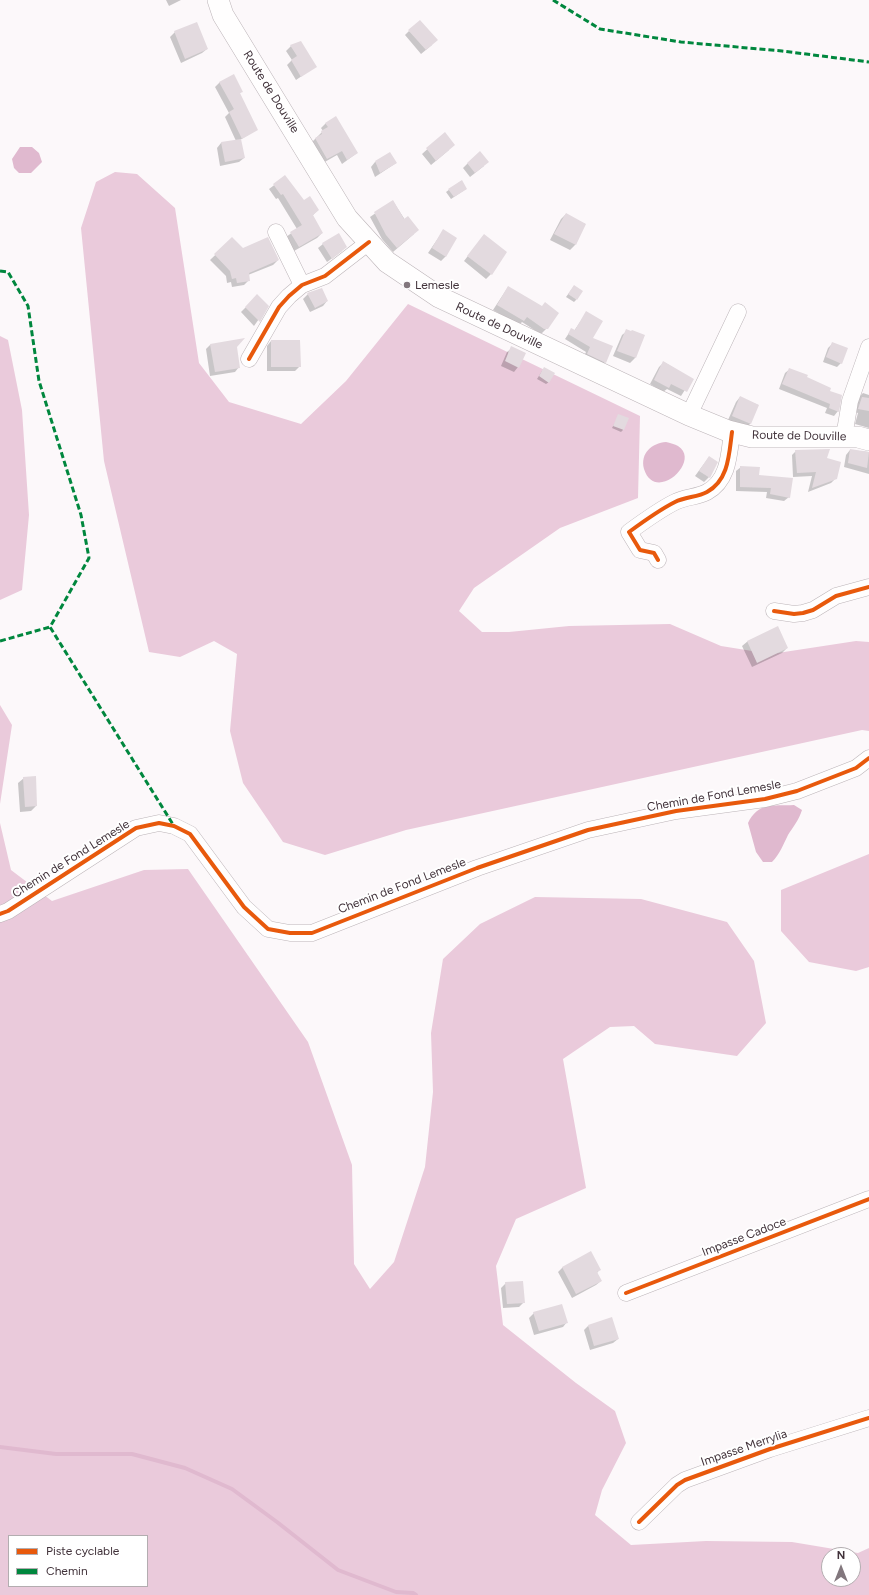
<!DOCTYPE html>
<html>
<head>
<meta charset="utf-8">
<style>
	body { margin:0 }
	#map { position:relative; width:869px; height:1595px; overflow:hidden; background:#fcf8fa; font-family:Figtree,sans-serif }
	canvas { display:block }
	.legend { position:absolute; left:8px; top:1535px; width:140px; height:52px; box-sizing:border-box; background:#fff; border:1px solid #b3adb0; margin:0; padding:5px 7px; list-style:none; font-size:12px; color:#41323a }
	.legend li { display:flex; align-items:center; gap:8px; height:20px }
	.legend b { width:20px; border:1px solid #b3adb0 }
	.north { position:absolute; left:821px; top:1547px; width:40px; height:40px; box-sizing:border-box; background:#fff; border:1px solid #b3adb0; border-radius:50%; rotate:0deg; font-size:11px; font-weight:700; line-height:16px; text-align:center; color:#41323a }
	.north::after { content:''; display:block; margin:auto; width:14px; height:18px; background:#82777d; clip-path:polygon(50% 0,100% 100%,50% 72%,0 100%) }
</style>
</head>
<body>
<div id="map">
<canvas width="869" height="1595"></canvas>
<ul class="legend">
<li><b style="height:5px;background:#e8590c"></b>Piste cyclable</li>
<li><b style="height:5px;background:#00873e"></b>Chemin</li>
</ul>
<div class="north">N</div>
</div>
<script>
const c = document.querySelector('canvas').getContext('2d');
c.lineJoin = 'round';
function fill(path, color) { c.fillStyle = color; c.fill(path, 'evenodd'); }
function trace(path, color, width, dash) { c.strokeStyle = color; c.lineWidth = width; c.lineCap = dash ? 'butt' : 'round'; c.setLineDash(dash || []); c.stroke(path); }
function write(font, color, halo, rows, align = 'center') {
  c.font = font + ' Figtree,sans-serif'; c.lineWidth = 4; c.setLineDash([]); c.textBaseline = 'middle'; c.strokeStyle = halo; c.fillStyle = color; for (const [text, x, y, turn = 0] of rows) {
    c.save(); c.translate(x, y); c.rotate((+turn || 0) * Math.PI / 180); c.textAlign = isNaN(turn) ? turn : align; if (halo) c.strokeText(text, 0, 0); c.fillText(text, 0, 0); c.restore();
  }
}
fill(new Path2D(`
	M115,172L137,174L175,208L199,363L229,402L301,424L346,381L408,304L640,416L638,498L560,528L474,588L459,611L482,632H509L569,626L670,624L721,646L771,654L856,641L869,642V731L862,730L406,830L325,855L283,842L243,783L230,731L237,654L214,641L180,657L149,652L104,461L81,228L96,182Z
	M0,336L8,340L22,410L29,515L22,590L0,600Z
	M0,705L12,725L0,804Z
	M0,823L11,870L52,901L144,870L188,869L308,1042L352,1165L354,1264L370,1289L394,1262L425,1167L433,1092L431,1033L443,959L480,924L535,897L641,899L727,922L754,961L766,1023L737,1056L655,1044L634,1026L610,1027L563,1059L586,1188L516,1219L496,1266L503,1325L576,1383L615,1411L626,1443L602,1490L595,1515L631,1545L706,1541L792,1542L858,1553L869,1548V1595H0ZM9,1536H147V1586H9ZM829,1555H853V1579H829Z
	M869,854V967L856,971L809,962L781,931V890Z`), '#eacadb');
fill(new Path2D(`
	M20,147H32L39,153L42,162L31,173H19L14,168L12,159Z
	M666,442C670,443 675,444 678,446C702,461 655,504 644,469C640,453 652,443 666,442Z
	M794,805L802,810C799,820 793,827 788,835C783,845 780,854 772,862H763L756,852L748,823C758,802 773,806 794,805Z`), '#e0b9cf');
fill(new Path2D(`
	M166,0H181L169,6Z
	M409,31L432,45L421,54L405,35Z
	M175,32L207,49L202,53L181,63L170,37Z
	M291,46L315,67L296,80L287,65L292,60L286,51Z
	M220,82L242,91L239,94L256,130L240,140L244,158L239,162L220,166L217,148L221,143L236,141L225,117L229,113L215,87Z
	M326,123L357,153L342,164L337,155L323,163L311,143L323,131L321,128Z
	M445,133L449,150L431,165L422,154Z
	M375,162L396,163L375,177L371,167Z
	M468,163L484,166L470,177L463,168Z
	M285,177L304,201L318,210L312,216L322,233L317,238L294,251L286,237L297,229L278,198L276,199L269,189Z
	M461,181L466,189L451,199L446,192Z
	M393,201L414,234L393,252L382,239L370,217Z
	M566,214L585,224L575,245L570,250L550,240L561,219Z
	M443,231L446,256L441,261L428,253Z
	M484,235L491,274L486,279L464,261Z
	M232,239L242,249L278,260L273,265L248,275L249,280L244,285L232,287L231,282L227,283L226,276L210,260Z
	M323,244L342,251L327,262L318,248Z
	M574,286L576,300L574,302L566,297Z
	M508,287L547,328L542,333H539L522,322L519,325L493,310Z
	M321,289L327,301L323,306L310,312L303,299L308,294Z
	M257,296L268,306L254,326L241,312Z
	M586,313L592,338L605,362L601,367L583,358L586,352L565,339L571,330L574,331Z
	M627,331L644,336L635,358L630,363L613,356L622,335Z
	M271,341L300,366L295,371H267V346Z
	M833,343L841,363L837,367L823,362L828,348Z
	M210,345L236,347L239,367L235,372L210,376L206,349Z
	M512,348L518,367L514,372L501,366L507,352Z
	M664,362L692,379L681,396L667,389L663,392L650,384L659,367Z
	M790,369L829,392L838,411L834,416L825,413L827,408L779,389L785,373Z
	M542,371L549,382L546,384L537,379Z
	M863,393L869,395V428L855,424L858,413L855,412L859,397Z
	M740,397L758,405L750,424L746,428L728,420L736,402Z
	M619,415L623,430L621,432L612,428Z
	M850,450L869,452V474L844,467L846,455Z
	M796,451L826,458L836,478L831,483L808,492L812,476L793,477L792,455Z
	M709,457V477L704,482L695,476Z
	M741,467L758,476L789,497L784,501L766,498L767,492L736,491V471Z
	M748,641L787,648L782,653L752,667L742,646Z
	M24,778L36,806L31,811L20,812L18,783Z
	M563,1267L600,1269L597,1273L601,1281L596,1285L572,1298L558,1272Z
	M506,1283L524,1302L519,1307L503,1308L501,1288Z
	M534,1313L567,1322L563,1327L534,1335L529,1318Z
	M588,1326L618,1339L613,1343L590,1350L584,1330Z`), '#0003');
trace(new Path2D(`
	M0,1447L56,1454H132L185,1468L232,1489L277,1522L338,1570L396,1592L413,1593L416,1595`), '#e0b9cf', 4);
fill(new Path2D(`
	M420,20L438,40L426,50L408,30Z
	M197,22L208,49L185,59L174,31Z
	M301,41L317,67L301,77L291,60L297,56L290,45Z
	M234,74L243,92L240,93L258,130L242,139L229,112L234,109L219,82Z
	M336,116L358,153L347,160L342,151L327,159L315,138L322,134L321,131L328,127L325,123Z
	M445,132L455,145L436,161L426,148Z
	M241,139L245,158L225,162L221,142Z
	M480,151L489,162L475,173L467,163Z
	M390,152L397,163L380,173L375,161Z
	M285,175L304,200L310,196L319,210L313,215L323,233L299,247L290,232L302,225L283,194L281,195L273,184Z
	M462,180L467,189L454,197L448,189Z
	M393,200L404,219L408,216L419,230L397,248L386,235L374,212Z
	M566,213L586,224L576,245L554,234Z
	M443,229L457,238L446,257L432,248Z
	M339,233L347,247L332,259L322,243Z
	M484,234L507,252L492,275L467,256Z
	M232,237L243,248L268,237L279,260L249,273L250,281L237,283L236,278L232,279L230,271L214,254Z
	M574,285L583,291L577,300L568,294Z
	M508,286L542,306L545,302L559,313L548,329H544L527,317L524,321L497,305Z
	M322,288L328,301L315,308L307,293Z
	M257,294L269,306L260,322L245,307Z
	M586,311L603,321L593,338L613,346L606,363L587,354L590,347L568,334L571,328L575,330Z
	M626,329L631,331L632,330L645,335L636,358L617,351Z
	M245,338L237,347L240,368L215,372L210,344Z
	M271,340H300L301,367H271Z
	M832,342L848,348L842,364L826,357Z
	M511,346L526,353L519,368L505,361Z
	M663,361L694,379L687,392L671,384L669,388L654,380Z
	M544,367L555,373L549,383L539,376Z
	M789,368L808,375L807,377L831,388L830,391L842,395L839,412L829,408L830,404L782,384Z
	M740,396L759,405L751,424L732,416Z
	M862,397L869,398V411L858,409Z
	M618,414L629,418L624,430L613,426Z
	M830,449L827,458L841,462L837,479L812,488L816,472L797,473L795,450Z
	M850,449L869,452L867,468L848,463Z
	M709,456L718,462L710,478L699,471Z
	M740,466L760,467L759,475L793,478L790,498L770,494L771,488L740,487Z
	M778,626L788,648L757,663L747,641Z
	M36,776L37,806L25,807L23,777Z
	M591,1251L601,1270L597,1272L602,1281L576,1294L562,1267Z
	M523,1281L525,1303L507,1304L505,1282Z
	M562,1304L568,1323L539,1331L533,1312Z
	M612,1317L619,1339L594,1346L588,1325Z`), '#e3dadf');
const minor = new Path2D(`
	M276,232L302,285
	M249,359L279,307L289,296L302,285L325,276L369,242
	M689,415L738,312
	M844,437L850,401L869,347
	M658,560L654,553L640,550L629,532C644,521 659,510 675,502C685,497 698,497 707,492C729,480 729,454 732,432
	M774,611L794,614L803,613L813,610L836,596L869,587
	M0,914L8,911L136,828L159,823L174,826L190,834L244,907L268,929L290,933H312L477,868L588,830L676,811L765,799L797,791L856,768L869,758
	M626,1293L869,1199
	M639,1522L677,1485L685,1480L770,1449L869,1418`);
const major = new Path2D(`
	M218,0L223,15L347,218L387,262L439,297L689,415L728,431L752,437H858L869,440`);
trace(minor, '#bcb4b8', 17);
trace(major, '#bcb4b8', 22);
trace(minor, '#fffefe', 16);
trace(major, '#fffefe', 21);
trace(new Path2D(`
	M553,0L600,29L681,42L782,51L869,62
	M0,271L8,272L28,306L39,381L81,515L89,558L50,627L174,826
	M0,641L50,627`), '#00873e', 3, [6, 3]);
trace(new Path2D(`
	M249,359L279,307L289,296L302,285L325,276L369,242
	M658,560L654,553L640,550L629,532C644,521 659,510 675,502C685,497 698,497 707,492C729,480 729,454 732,432
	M774,611L794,614L803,613L813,610L836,596L869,587
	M0,914L8,911L136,828L159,823L174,826L190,834L244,907L268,929L290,933H312L477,868L588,830L676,811L765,799L797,791L856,768L869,758
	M626,1293L869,1199
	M639,1522L677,1485L685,1480L770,1449L869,1418`), '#e8590c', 4);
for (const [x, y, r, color] of [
	[407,285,4,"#82777d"]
]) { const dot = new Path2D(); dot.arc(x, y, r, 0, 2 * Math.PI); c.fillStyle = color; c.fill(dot); trace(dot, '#fff', 1.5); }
write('12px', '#41323a', '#fff', [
	["Route de Douville",271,92,58],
	["Route de Douville",499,326,25],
	["Route de Douville",799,436,1],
	["Chemin de Fond Lemesle",714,796,-10],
	["Chemin de Fond Lemesle",71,859,-32],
	["Chemin de Fond Lemesle",402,886,-21],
	["Impasse Cadoce",744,1237,-21],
	["Impasse Merrylia",744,1448,-19]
]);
write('12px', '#41323a', '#fff', [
	["Lemesle",415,285]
], 'left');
</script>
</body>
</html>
